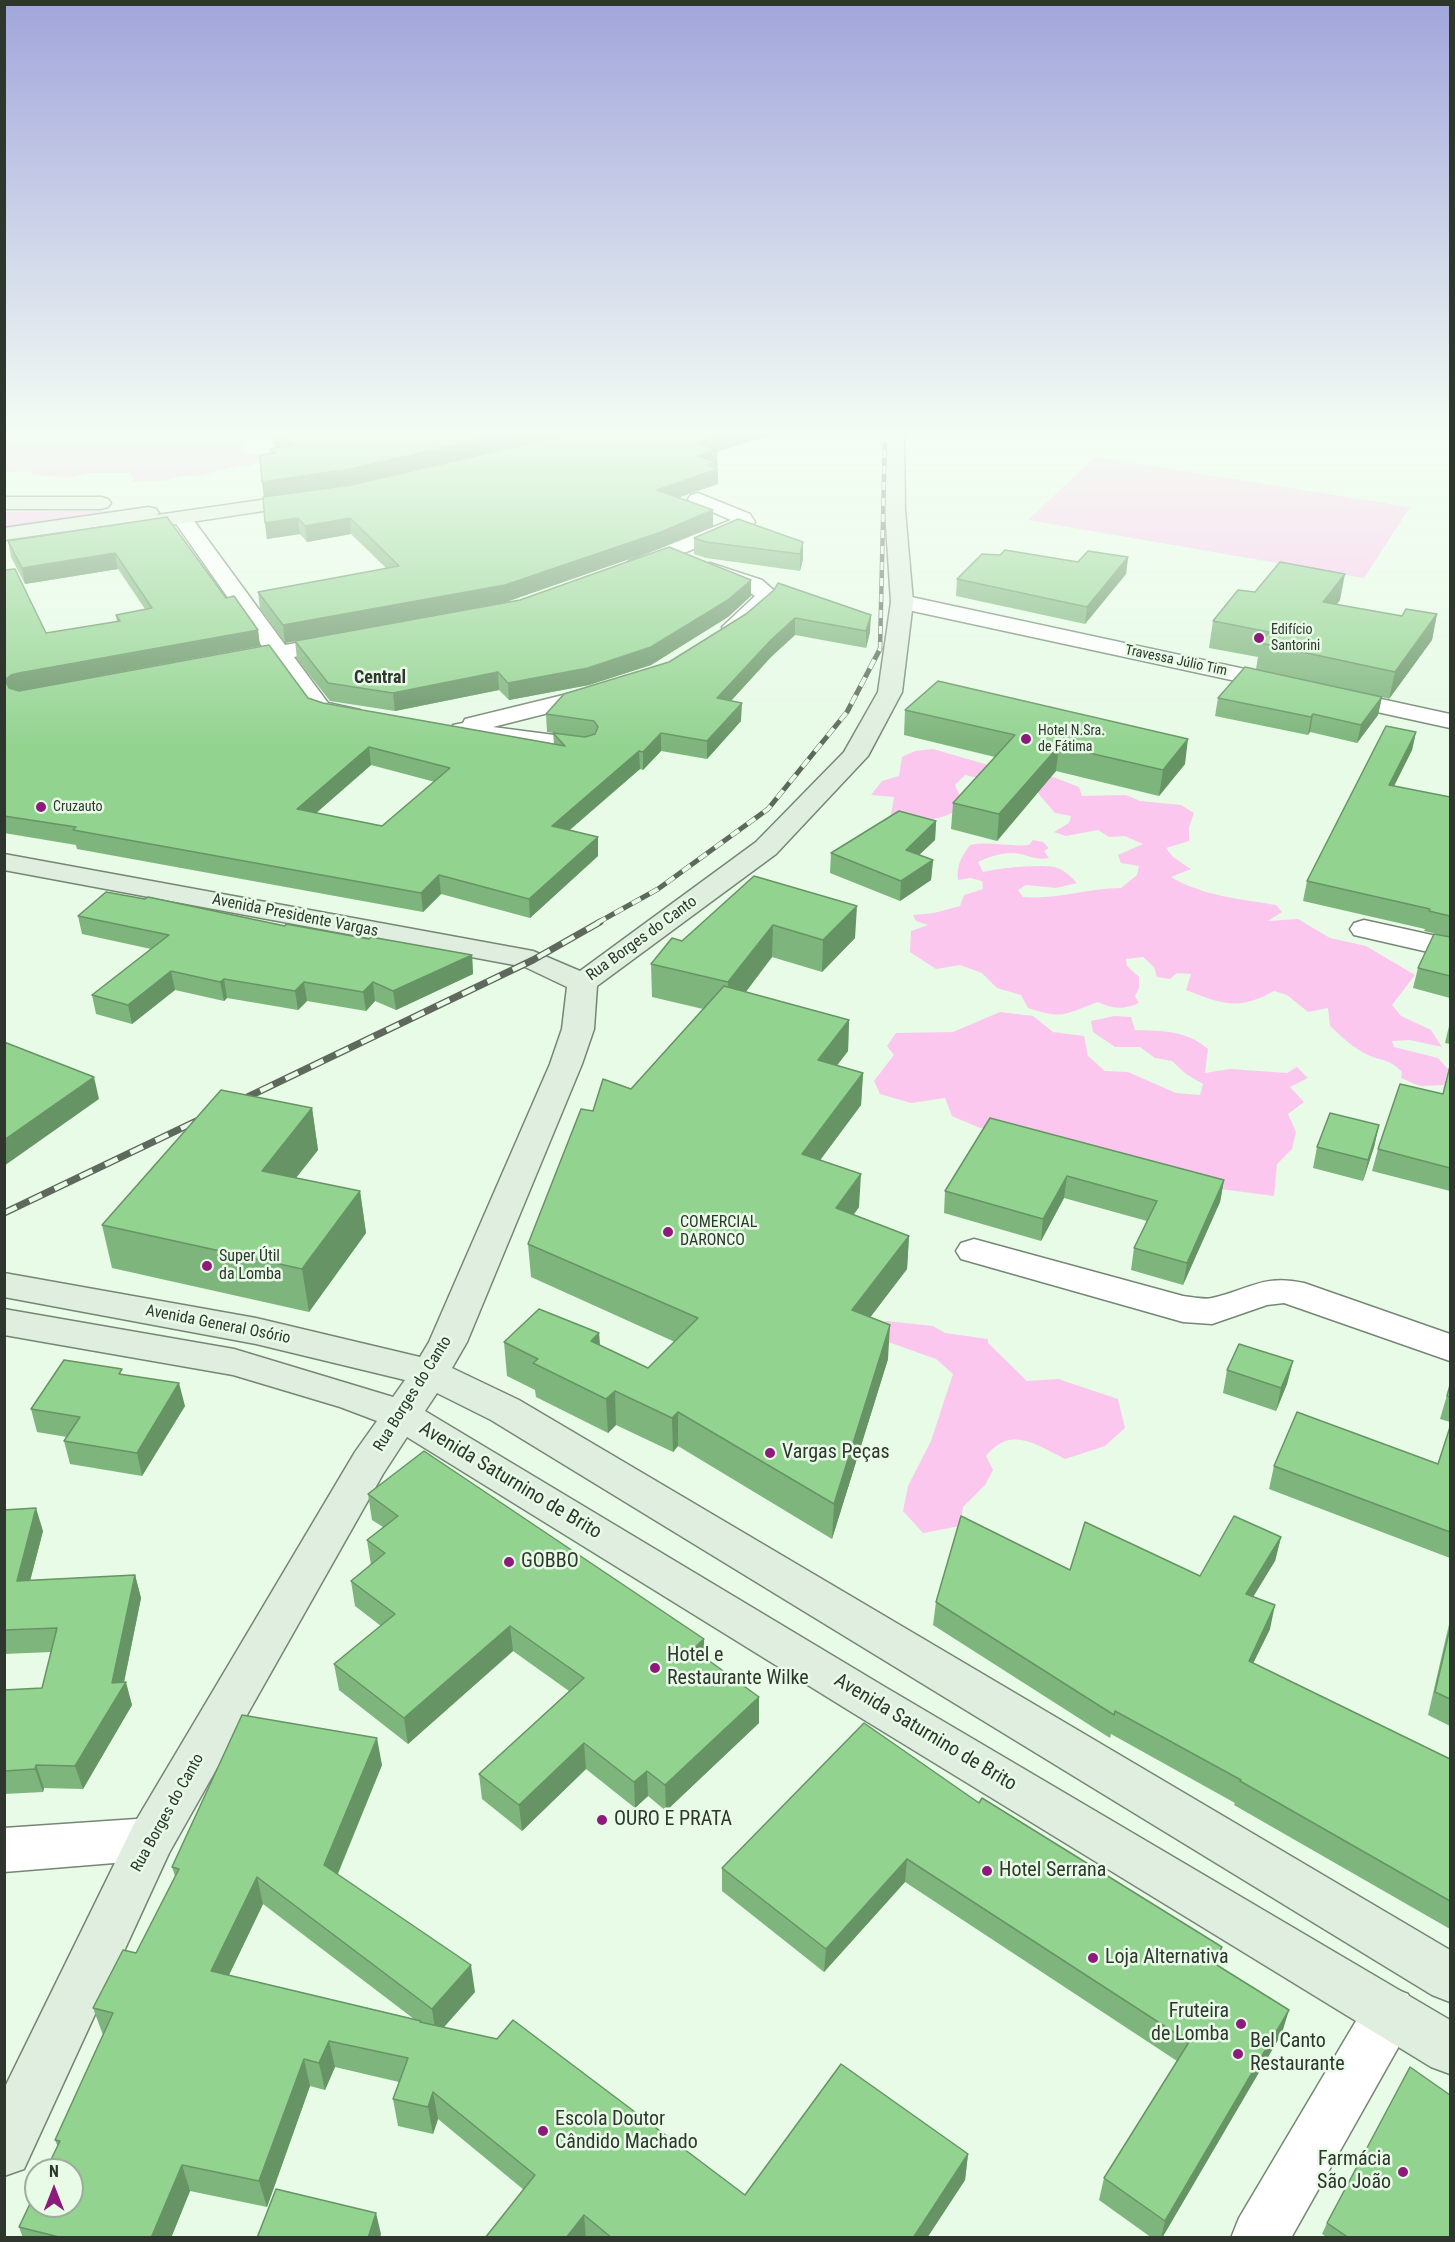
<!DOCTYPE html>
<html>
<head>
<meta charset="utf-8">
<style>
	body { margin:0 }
	#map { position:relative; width:1455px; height:2242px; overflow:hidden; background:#e7fbe6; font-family:"Roboto Condensed",sans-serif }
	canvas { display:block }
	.frame { position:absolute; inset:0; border:6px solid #2f362e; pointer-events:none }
	.north { position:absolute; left:24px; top:2158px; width:60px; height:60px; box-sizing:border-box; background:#e7fbe6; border:2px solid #9dac9c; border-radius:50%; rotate:0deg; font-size:16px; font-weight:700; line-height:24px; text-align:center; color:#2f362e }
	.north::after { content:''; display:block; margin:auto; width:21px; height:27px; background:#8e1b7c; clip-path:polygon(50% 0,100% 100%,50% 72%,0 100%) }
</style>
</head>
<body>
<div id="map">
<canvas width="1455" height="2242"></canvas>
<div class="frame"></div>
<div class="north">N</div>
</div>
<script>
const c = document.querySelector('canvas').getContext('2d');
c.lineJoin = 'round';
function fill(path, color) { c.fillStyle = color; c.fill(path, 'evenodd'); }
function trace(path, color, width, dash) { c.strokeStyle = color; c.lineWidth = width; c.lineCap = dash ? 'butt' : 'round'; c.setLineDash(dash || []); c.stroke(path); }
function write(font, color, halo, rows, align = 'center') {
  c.font = font + ' "Roboto Condensed",sans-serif'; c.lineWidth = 5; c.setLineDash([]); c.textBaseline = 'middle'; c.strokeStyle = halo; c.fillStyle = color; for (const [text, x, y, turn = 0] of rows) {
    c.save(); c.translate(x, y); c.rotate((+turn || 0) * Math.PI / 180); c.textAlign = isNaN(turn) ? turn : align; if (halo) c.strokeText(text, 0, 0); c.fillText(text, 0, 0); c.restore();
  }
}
fill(new Path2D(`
	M5,433H238L237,435L253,442L246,445L243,451L271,458L260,463L246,467L240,465L203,475L182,476L162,481L130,482L134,478L130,473H89L69,478L34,475L26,471L7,473L5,472Z
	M1095,457L1410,507L1364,578L1028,520Z
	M144,510L5,529V512Z
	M933,749L1009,771L1053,777L1079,787L1082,796L1126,795L1140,801L1181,805L1194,813L1189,827V841L1166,848L1173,857L1191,869L1171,877C1203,896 1240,899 1276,905L1282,912L1268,921L1298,919L1330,938L1366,946L1415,975L1392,1005L1401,1016L1431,1030L1442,1047L1410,1040L1392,1041L1394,1047L1438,1058L1448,1069L1444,1085L1420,1086L1401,1078L1402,1072C1388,1058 1384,1062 1368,1055C1353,1048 1342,1037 1330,1026L1328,1008L1308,1012L1287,995L1274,991C1239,1011 1222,1004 1186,990L1191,974L1177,973L1170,979L1157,977L1154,967L1143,957L1126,959L1127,966L1139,977V988L1135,996L1139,1003C1125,1010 1112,1009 1098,1002C1064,1014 1065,1020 1028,1008L1021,995L997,988L982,973L960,965L936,969L910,952L911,931L928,925L916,921L913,915L934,913L960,906L964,895L983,889L982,881L970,878L958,880C956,865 962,856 970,845C989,841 1009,847 1029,845L1033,840L1043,842L1049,848L1044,851L1049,858C1037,860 1032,857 1020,854C1006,851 991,856 978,862L983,872C999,868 1039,864 1054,867C1064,869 1071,877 1077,883L1056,888L1026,885L1018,890L1023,897C1057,900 1088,888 1121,888L1137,875L1139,866L1121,863L1118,855L1143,844L1125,836L1109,837L1098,830L1066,836L1054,832L1069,823L1071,816L1055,813L1037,792L965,775L955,785L964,805C942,823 918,821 890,820L894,797L871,795L882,781L899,776L902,757L915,751Z
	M1000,1012L1033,1016L1053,1032L1084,1036L1088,1056L1105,1071L1128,1072L1176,1093L1200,1095L1203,1084L1186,1074L1172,1061L1155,1058L1140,1047H1115L1093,1032L1091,1021L1114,1016L1131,1017L1135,1030C1163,1031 1186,1030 1208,1049L1205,1073L1230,1069L1287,1073L1297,1067L1308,1078L1290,1087L1304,1102L1288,1114L1296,1132L1292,1149L1277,1164L1274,1196L1213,1188L1005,1128H980L952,1116L945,1098L911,1103L880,1094L874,1081L894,1055L887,1046L896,1033L953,1032Z
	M887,1321L933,1326L945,1333L988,1339V1343L1027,1381L1058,1379L1118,1399L1125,1428L1105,1446L1065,1459C1036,1445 1011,1425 986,1456L993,1470L985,1485L963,1507L960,1526L923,1533L903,1511L908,1486L931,1441L953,1374L936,1359L860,1332Z`), '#fcc7ef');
const street = new Path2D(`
	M698,493L750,514L755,522L752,526L643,569L636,571L629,569L625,565L629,561L731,520L691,503L688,499L691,495Z
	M182,512L189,514L285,645L340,635L348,637L351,642L348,647L294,657L328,703L360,710L363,715L360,720L351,722L311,713L273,661L231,669L223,667L219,662L223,657L264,649L172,518L175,514Z
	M710,563L762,580L778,594C772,605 751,627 740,632C735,634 730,633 725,632L722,627L755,596L746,590L703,573L699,569L703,565Z
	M902,595L1282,677L1290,679L1294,684L1290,689L1282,691L894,607L891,602L894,597Z
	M596,687L604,689L608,694L604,699L493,727L585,739L594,741L597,746L594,751L585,753L462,737L453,735L450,730L453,725L463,723L465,719Z
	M1335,689L1450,714V728L1327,701L1323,696L1327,691Z
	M1364,920L1450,939V957L1354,935L1350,929L1354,923Z
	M974,1239L1183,1296C1192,1297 1203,1300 1212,1298C1249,1290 1262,1274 1304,1283L1450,1334V1361L1284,1303L1267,1305L1212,1324L1183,1322L961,1259L956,1251L961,1243Z
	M151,1818L168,1824L175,1839L168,1854L151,1860L4,1872V1828Z
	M1390,1987L1408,1994L1416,2012L1408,2030L1291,2238H1231L1239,2218L1372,1994Z`);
const secondary = new Path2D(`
	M886,433H904L905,510L913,602L902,692L868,756L776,854L597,986L594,1029L582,1064L467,1342L452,1368L519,1400L1450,1950V2002L1432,1995L491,1420L437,1393L425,1411L885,1687L1450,2020V2074L1431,2067L853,1713L407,1437L383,1474L169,1853L24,2169L4,2176V2089L134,1824L355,1452L377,1421L340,1407L233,1375L4,1335V1309L234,1349L393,1397L405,1380L256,1344L4,1297V1273L256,1318L420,1357L429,1342L550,1064L562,1029L567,987L525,967L4,870V854L533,951L580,971L756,842L844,752L878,692L891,602L885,510Z
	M309,493L316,495L319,499L316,503L125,532L118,530L115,526L117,524L4,540V528L149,507L156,509L159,513L157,515Z
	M4,497H101L108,499L111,503L108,507L101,509H4Z`);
trace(street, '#758774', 3);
trace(secondary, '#758774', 3);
fill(street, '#fff');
fill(secondary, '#dfeede');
const railFar2 = new Path2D(`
	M880,650L885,433`);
const railFar1 = new Path2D(`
	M597,923L658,889L768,809L847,712L880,649`);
const rail = new Path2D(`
	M235,1103L533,960L600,922
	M4,1213L205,1117`);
trace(railFar2, '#5e685d', 4.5);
trace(railFar1, '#5e685d', 5);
trace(rail, '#5e685d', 7);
trace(railFar2, '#e7fbe6', 3, [8]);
trace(railFar1, '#e7fbe6', 4, [10]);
trace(rail, '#e7fbe6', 4.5, [14]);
fill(new Path2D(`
	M272,433H572L352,484L264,497L262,482L271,454L270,449L276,448L275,447L273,434Z
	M1092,433H1111L1109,435Z
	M1159,433H1194L1190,437Z
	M717,452L718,484L679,497L713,510V526L661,548L506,602L285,643L260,609L258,592L387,569L351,534L307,542L300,534L267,539L265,523L351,485Z
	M167,517L226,598L258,630L260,646L19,691L308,698L323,703L554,744L553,733L581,737L547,732L546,714L669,662L746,614L774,590L870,632L866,648L795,635L771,657L731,701L741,721L707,759L661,751L643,770L640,769L570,830L598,837V856L530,918L441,894L423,912L77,849L76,845L4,833V570L46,633L117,622L116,615L145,609L118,569L25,584L11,557L8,541ZM371,765L435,782L382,826L316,813Z
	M694,538L803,542V559L800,571L706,558L694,554Z
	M1128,557L1126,574L1085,624L956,596L957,579L1078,562Z
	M1255,592L1340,600L1336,605L1402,616L1437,614L1432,640L1389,699L1382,697L1378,715L1357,743L1310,732L1308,735L1215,716L1218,698L1256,669L1258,657L1209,648L1213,621Z
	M751,596L728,617L651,665L589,685L509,700L499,690L395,711L330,701L297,659L295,641Z
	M905,710L1185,764L1159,796L1056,771L997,841L951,829L953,803L995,757L904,735Z
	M1416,732L1412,750L1394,786L1450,797V937L1424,931L1425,929L1303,901L1307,881Z
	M936,821L935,840L919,855L933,860L931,880L900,901L830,873L831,853Z
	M754,876L855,938L822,972L772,957L746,992L849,1020L848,1051L837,1065L863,1073L861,1105L820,1160L859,1207L853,1215L909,1236L907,1269L870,1317L888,1359L832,1539L678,1446L673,1452L616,1425L608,1433L536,1397L535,1390L507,1376L504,1342L599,1333L600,1346L648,1368L675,1342L531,1277L528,1244L593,1111L631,1089L703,1009L652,997L651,964L682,941Z
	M78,916L285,926L472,955L473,974L396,1010L375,1001L366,1011L307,1001L298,1010L227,998L224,1001L175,990L132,1024L96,1014L92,995L151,949L82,934Z
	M1450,937V998L1413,988L1418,968Z
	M1450,1022V1044L1445,1043Z
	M1450,1066V1191L1372,1171L1378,1149L1443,1094Z
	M312,1108L318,1150L296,1178L360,1191L366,1233L309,1312L112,1268L102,1225Z
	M990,1118L1224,1180L1220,1202L1183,1285L1131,1270L1134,1248L1147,1221L1064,1198L1041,1241L944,1213L945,1191Z
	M1379,1125L1374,1147L1363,1181L1313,1168L1317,1147Z
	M1293,1361L1287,1384L1276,1411L1223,1393L1227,1370Z
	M123,1375L185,1406L142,1476L70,1464L64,1441L67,1437L37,1432L31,1409Z
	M1450,1385V1422L1440,1419Z
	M1450,1427V1558L1269,1489L1274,1466L1438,1464Z
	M368,1494L704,1639V1657L759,1697V1723L666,1811L648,1796L635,1808L586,1769L522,1831L482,1799L479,1774L569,1691L513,1651L408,1744L339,1690L334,1664L381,1626L355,1606L351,1581L371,1565L367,1540L383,1527L372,1520Z
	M4,1510L43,1531L30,1581L135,1575L141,1598L124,1682L132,1705L83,1789L44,1788L43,1792L4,1794V1690L42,1688L51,1652L4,1654Z
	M1281,1537L1275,1561L1253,1596L1270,1629L1253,1663L1450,1759V1929L1234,1805L1235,1803L1111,1734L1110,1738L933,1625L936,1602L1070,1570L1200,1576Z
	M1450,1620V1726L1428,1715Z
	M382,1765L338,1874L475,1992L444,2027L745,2195L968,2154L965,2180L927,2238H485L524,2190L438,2119L433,2134L398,2126L393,2099L399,2082L335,2067L325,2090L310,2086L267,2207L190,2191L171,2238H23L19,2227L58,2147L55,2140L103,2035L93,2008L136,1953L175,1876L172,1867ZM263,1904L414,2019L229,1975Z
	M979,1803L1222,1947L1217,1965L1282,2033L1162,2238H1152L1099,2200L1104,2178L1177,2061L905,1882L824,1972L722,1891V1868Z
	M1327,2223L1450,2238H1328L1322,2234Z`), '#7eb57c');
fill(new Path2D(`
	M508,433H572L352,484L264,497L262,482Z
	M731,433H777L717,452L718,484L657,505V490L697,471L698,443Z
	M713,510V526L661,548L506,602L285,643L283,625Z
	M298,518L300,534L267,539L265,523Z
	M350,518L351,534L307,542L305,526Z
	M803,542V559L800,571V554Z
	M115,553L118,569L25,584L22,568Z
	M1128,557L1126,574L1085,624L1087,607Z
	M1345,574L1340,600L1319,628L1323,602Z
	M751,580V596L728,617L651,665L589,685L509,700L508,683Z
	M1437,614L1432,640L1389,699L1395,672Z
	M871,615L870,632L866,648V631Z
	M795,618V635L771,657L717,716V698L771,640Z
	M258,630L260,646L22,690L9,698L5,680L11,675Z
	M498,672L499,690L395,711L393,693Z
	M1382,697L1378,715L1357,743L1361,725Z
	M742,703L741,721L707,759V741Z
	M1313,714L1310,732L1308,735L1311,717Z
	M1416,732L1412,750L1385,804L1389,785Z
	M661,733V751L643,770V752Z
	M1188,739L1185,764L1159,796L1163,770Z
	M1059,746L1056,771L997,841L999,814Z
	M369,747L371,765L299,828L297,809Z
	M639,751L640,769L553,844L552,826Z
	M936,821L935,840L904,869L906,850Z
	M598,837V856L530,918L529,899Z
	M933,860L931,880L900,901L901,881Z
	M439,875L441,894L423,912L421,893Z
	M857,906L855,938L822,972L823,940Z
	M773,925L772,957L728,1015V982Z
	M472,955L473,974L396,1010L393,991Z
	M171,971L175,990L132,1024L128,1005Z
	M224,979L227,998L224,1001L220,982Z
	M304,982L307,1001L298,1010L295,991Z
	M373,982L375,1001L366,1011L363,992Z
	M849,1020L848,1051L817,1092L818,1060Z
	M863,1073L861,1105L801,1186L802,1154Z
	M94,1077L99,1099L4,1166V1140Z
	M312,1108L318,1150L269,1212L262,1171Z
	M1379,1125L1374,1147L1363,1181L1368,1160Z
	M861,1174L859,1207L835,1241L836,1208Z
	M1067,1176L1064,1198L1041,1241L1043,1219Z
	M1224,1180L1220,1202L1183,1285L1187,1263Z
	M360,1191L366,1233L309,1312L302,1269Z
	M909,1236L907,1269L850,1344L852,1310Z
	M890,1325L888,1359L832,1539L834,1504Z
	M599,1333L601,1367L591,1341Z
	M1293,1361L1287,1384L1276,1411L1281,1388Z
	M179,1383L185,1406L142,1476L137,1453Z
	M615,1391L616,1425L608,1433L606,1399Z
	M678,1412V1446L673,1452L672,1418Z
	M36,1508L43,1531L24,1604L17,1581Z
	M1281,1537L1275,1561L1241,1617L1246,1594Z
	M135,1575L141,1598L123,1687L126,1682L132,1705L83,1789L75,1766L112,1683Z
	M1275,1605L1270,1629L1243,1684L1249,1661Z
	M510,1626L513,1651L408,1744L404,1718Z
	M704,1639V1664L693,1649Z
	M759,1697V1723L666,1811L665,1785Z
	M377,1738L382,1765L330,1892L324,1865Z
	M584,1743L586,1769L522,1831L519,1805Z
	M36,1765L44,1788L43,1792L35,1769Z
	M647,1771L648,1796L635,1808L634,1782Z
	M907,1859L905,1882L824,1972L826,1949Z
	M257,1877L263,1904L218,1998L211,1971Z
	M1222,1947L1216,1970L1212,1962Z
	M471,1965L475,1992L436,2036L432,2009Z
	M1289,2010L1282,2033L1162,2238H1161L1165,2221Z
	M329,2041L335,2067L325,2090L319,2063Z
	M304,2059L310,2086L267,2207L259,2181Z
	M433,2092L438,2119L433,2134L428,2107Z
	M968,2154L965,2180L927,2238H913Z
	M182,2165L190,2191L171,2238H151Z
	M376,2213L381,2234L380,2238H368Z
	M584,2215L586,2238H566Z`), '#679465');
const building = new Path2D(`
	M274,433H508L350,469L262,482L260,455L276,453L270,449L292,444Z
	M574,433H731L698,443L716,449L697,456L716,462L708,465L717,469L657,490L713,510L661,532L505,585L283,625L258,592L399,566L350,518L305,526L298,518L265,523L263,497L351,485Z
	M167,517L226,598L234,596L258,630L19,673L11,675L5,680L9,688L19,691L269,645L308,698L323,703L565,746L553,733L585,737L595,734L598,727L594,721L546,714L564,694L669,662L746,614L774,590L778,583L871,615L866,631L795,618L771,640L717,698L742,703L707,741L661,733L643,752L639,751L552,826L598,837L529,899L439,875L421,893L73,830L76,827L4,816V570L15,569L46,633L120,621L116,615L152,608L115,553L22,568L8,541ZM369,747L450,768L382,826L297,809Z
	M738,519L803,542L800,554L706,542L694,538Z
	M669,547L751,580L728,600L651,647L588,668L508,683L498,672L393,693L328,683L295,641L520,600Z
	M1005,550L1078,562L1088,551L1128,557L1087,607L957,579L982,554L1000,555Z
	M1280,562L1345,574L1323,602L1402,616L1406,609L1437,614L1395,672L1260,643L1269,632L1213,621L1238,590L1255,592Z
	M1245,667L1382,697L1361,725L1313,714L1311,717L1218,698Z
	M938,681L1188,739L1163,770L1059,746L999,814L953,803L1015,735L905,710Z
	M1386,726L1416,732L1389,785L1450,797V916L1429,911L1430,909L1307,881Z
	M899,811L936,821L906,850L933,860L901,881L831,853Z
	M754,876L857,906L823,940L773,925L728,982L651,964L672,938L682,941Z
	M106,892L145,899L148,897L285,926L286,924L369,939L371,937L472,955L393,991L373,982L363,992L304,982L295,991L224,979L220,982L171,971L128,1005L92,995L169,935L78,916Z
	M1434,934L1450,937V976L1418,968Z
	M724,986L849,1020L818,1060L863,1073L802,1154L861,1174L836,1208L909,1236L852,1310L890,1325L834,1504L678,1412L672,1418L615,1391L606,1399L533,1363L538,1359L504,1342L539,1309L599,1333L591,1341L648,1368L698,1318L528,1244L581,1109L593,1111L603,1079L631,1089Z
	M4,1042L94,1077L4,1140Z
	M1450,1066V1168L1378,1149L1400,1084L1443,1094Z
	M221,1090L312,1108L262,1171L360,1191L302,1269L102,1225Z
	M1330,1113L1379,1125L1368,1160L1317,1147Z
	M990,1118L1224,1180L1187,1263L1134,1248L1157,1201L1067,1176L1043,1219L945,1191Z
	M1239,1344L1293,1361L1281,1388L1227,1370Z
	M64,1360L122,1369L119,1374L179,1383L137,1453L64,1441L80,1417L31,1409Z
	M1450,1385V1397L1447,1396Z
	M1297,1412L1438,1464L1450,1427V1532L1274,1466Z
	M424,1451L704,1639L693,1649L759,1697L665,1785L647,1771L634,1782L584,1743L519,1805L479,1774L584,1678L510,1626L404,1718L334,1664L395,1614L351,1581L385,1553L367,1540L398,1516L368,1494Z
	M36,1508L17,1581L135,1575L112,1683L126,1682L75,1766L36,1765L35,1769L4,1771V1690L42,1688L57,1628L4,1630V1510Z
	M961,1516L1070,1570L1085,1522L1200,1576L1234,1516L1281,1537L1246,1594L1275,1605L1249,1661L1450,1759V1901L1240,1781L1241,1780L1115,1711L1114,1715L936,1602Z
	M1450,1628V1699L1435,1692Z
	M242,1715L377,1738L324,1865L471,1965L432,2009L257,1877L211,1971L421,2021L420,2022L497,2039L513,2020L745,2195L841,2064L968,2154L913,2238H612L584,2215L566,2238H485L535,2175L433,2092L428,2107L393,2099L408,2058L329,2041L319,2063L304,2059L259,2181L182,2165L151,2238H63L19,2227L36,2191V2206H72V2170H46L60,2141L55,2140L113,2013L93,2008L123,1950L136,1953L179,1869L172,1867Z
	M864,1723L979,1803L982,1798L1222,1947L1212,1962L1289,2010L1165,2221L1104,2178L1189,2042L907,1859L826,1949L722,1868Z
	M1410,2067L1450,2095V2238H1349L1327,2223Z
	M276,2189L376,2213L368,2238H257Z`);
fill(building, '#93d390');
trace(building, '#679465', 1.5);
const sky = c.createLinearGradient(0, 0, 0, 747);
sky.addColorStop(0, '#a1a5db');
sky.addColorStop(0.58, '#f4fdf4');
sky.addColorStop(1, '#f4fdf400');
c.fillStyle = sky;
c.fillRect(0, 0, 1455, 747);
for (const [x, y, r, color] of [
	[1259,638,6,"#8e1b7c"],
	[1026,739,6,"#8e1b7c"],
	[41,807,6,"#8e1b7c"],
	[668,1232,6,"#8e1b7c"],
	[207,1266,6,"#8e1b7c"],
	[770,1453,6,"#8e1b7c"],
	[509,1562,6,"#8e1b7c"],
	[655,1668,6,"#8e1b7c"],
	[602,1820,6,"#8e1b7c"],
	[987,1871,6,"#8e1b7c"],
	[1093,1958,6,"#8e1b7c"],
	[1241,2024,6,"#8e1b7c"],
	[1238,2054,6,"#8e1b7c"],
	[543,2131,6,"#8e1b7c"],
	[1403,2172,6,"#8e1b7c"]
]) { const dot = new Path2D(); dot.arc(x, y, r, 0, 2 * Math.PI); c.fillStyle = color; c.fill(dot); trace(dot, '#e7fbe6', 2); }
write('14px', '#2f362e', '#e7fbe6', [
	["Edifício",1271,630],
	["Santorini",1271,646],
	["Hotel N.Sra.",1038,731],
	["de Fátima",1038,747],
	["Cruzauto",53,807]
], 'left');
write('14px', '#2f362e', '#e7fbe6', [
	["Travessa Júlio Tim",1176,661,12]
]);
write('16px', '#2f362e', '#e7fbe6', [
	["Avenida Presidente Vargas",295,916,11],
	["Rua Borges do Canto",642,939,-36],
	["Avenida General Osório",218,1325,11],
	["Rua Borges do Canto",413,1394,-58],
	["Rua Borges do Canto",168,1813,-61]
]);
write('16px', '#2f362e', '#e7fbe6', [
	["COMERCIAL",680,1223],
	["DARONCO",680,1241],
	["Super Útil",219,1257],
	["da Lomba",219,1275]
], 'left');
write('bold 18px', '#2f362e', '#e7fbe6', [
	["Central",380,678]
]);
write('20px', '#2f362e', '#e7fbe6', [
	["Vargas Peças",782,1453],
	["GOBBO",521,1562],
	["Hotel e",667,1656],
	["Restaurante Wilke",667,1679],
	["OURO E PRATA",614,1820],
	["Hotel Serrana",999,1871],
	["Loja Alternativa",1105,1958],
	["Fruteira",1229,2012,"right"],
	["de Lomba",1229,2035,"right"],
	["Bel Canto",1250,2042],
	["Restaurante",1250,2065],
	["Escola Doutor",555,2120],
	["Cândido Machado",555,2143],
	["Farmácia",1391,2160,"right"],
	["São João",1391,2183,"right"]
], 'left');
write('20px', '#2f362e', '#e7fbe6', [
	["Avenida Saturnino de Brito",510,1481,31],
	["Avenida Saturnino de Brito",925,1733,31]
]);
</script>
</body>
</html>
